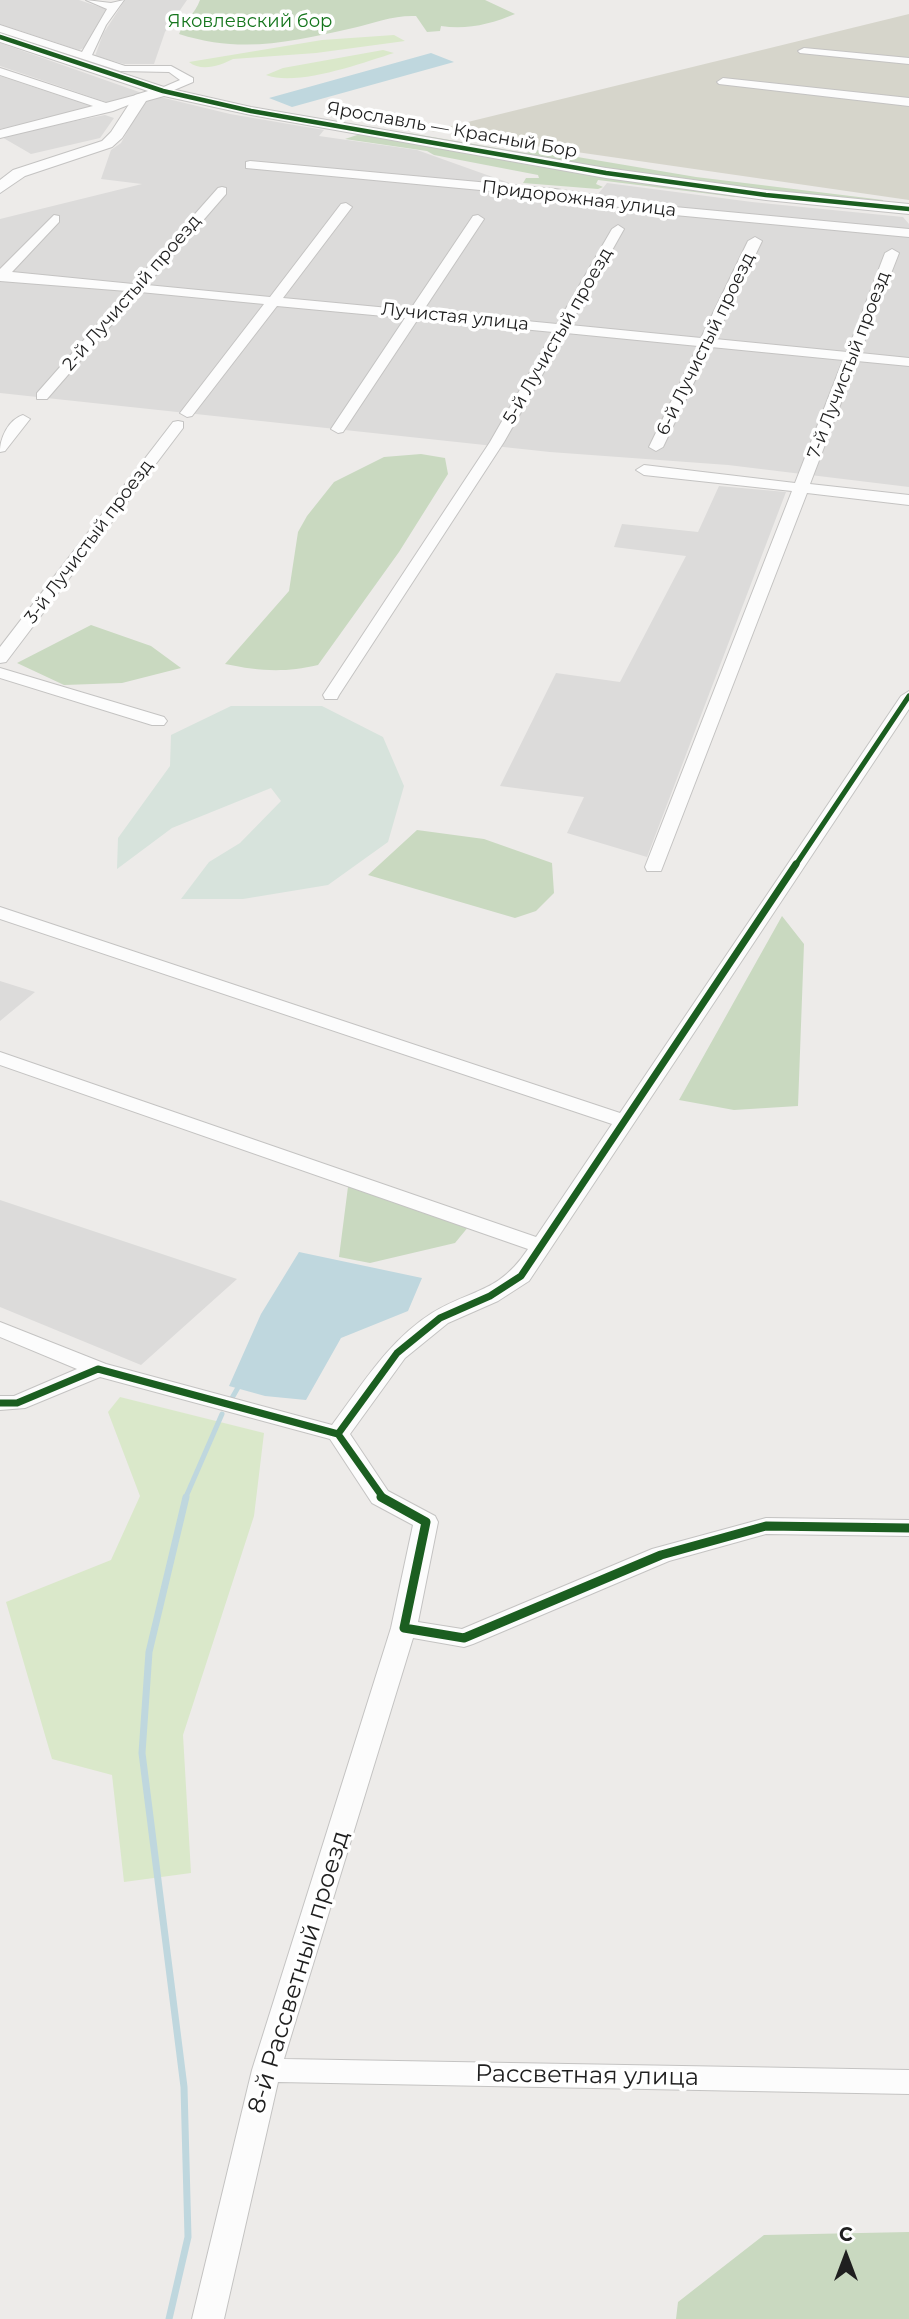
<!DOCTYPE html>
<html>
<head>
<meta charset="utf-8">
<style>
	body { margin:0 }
	#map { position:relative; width:909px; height:2319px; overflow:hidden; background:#edebe9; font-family:Montserrat,sans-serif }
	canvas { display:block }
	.north { position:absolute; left:811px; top:2221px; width:70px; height:70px; -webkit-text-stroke:5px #fff; paint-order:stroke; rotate:0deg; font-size:19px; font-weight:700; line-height:28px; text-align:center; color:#1f1f1f }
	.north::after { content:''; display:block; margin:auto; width:24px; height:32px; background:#1f1f1f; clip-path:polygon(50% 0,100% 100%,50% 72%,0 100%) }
</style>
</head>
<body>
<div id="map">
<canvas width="909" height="2319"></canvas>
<div class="north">С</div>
</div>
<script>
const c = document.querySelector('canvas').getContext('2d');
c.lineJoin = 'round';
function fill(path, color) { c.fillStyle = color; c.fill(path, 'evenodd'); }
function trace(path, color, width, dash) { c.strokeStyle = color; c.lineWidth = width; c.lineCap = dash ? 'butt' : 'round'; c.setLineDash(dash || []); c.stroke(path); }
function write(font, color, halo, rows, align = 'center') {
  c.font = font + ' Montserrat,sans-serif'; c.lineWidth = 7; c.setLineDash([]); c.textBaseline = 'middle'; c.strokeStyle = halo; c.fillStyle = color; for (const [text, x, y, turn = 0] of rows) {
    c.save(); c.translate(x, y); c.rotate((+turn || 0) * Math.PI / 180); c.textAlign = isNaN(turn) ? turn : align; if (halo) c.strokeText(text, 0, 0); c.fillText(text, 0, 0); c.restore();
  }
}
fill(new Path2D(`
	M0,0H79L106,9L84,48L79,50L0,24Z
	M125,0H187L165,32L154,64H124L95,56L103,34Z
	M0,43L142,93L112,104L0,66Z
	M0,76L90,106V110L0,129Z
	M156,96L230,114L324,130L319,136L417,150L515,185L598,194L607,183L752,202L903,217L909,224V487L728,465L550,452L0,393V219L142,184L101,179L111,150L121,143L145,99Z
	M105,115L114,118L100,138L31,154L0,136Z
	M719,486L786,492L647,857L567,833L584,797L500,786L556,673L620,682L686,556L614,547L622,524L698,532Z
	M0,981L35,992L0,1021Z
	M0,1200L237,1279L141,1365L0,1307Z`), '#dcdbda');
fill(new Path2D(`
	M909,14V200L431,131Z`), '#d6d5cb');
fill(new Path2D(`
	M394,35L405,41L316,53L233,59C220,66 201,72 189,62L322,40Z
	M383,50L394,53C362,63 297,87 266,75L283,68Z
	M120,1397L264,1433L254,1516L183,1735L191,1873L124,1882L112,1775L52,1759L6,1602L111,1560L140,1496L108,1412Z`), '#dae8ca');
fill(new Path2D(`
	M200,0H485L515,14C491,24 467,30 441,26L440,31L427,32L416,16C394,15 374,23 353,28C290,42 242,54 179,34C184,21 195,14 200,0Z
	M409,133L526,153L536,150L696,177L883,200L884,203L712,186L406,135Z
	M357,135H374L736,194L735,197L598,180L596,184L603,187L598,189L523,183L526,178H539L538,175L434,155L427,151L345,139Z
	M421,454L445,458L448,474L399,552L318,665C284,673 259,671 225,664L289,591L298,532L307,516L334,482L384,457Z
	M91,625L151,646L181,668L122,683L64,685L17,663Z
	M417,830L484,839L552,863L554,893L536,911L515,918L368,875Z
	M782,916L804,944L798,1106L734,1110L679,1100Z
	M349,1179L469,1226L455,1243L370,1263L339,1257Z
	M909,2232V2319H676L678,2302L764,2235Z`), '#c9d9c0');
fill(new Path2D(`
	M231,706H322L383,737L404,786L388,842L328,885L243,899H181L209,862L240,843L281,801L271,788L172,828L117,869L118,838L170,766L171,735Z`), '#d7e3dc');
fill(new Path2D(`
	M431,53L454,62L292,107L269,98Z
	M299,1252L422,1278L408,1311L341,1338L306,1400L265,1396L229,1386L261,1314Z`), '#bfd7de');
trace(new Path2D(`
	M232,1398L240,1384
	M185,1499L222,1414`), '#bfd7de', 5);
trace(new Path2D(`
	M169,2319L188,2237L184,2087L142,1753L149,1652L186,1497`), '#bfd7de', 7);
const minor = new Path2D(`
	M86,0L111,3L124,0L106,25L92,55L125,66H171L193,78V82L167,93H159V89L180,80L169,72L120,71L0,32V25L82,52L107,9Z
	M804,48L909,58V64L800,53L798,51Z
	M0,68L106,103L140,94L146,98L113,111L0,138V130L93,106L0,75Z
	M723,78L909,98V106L719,84L717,82Z
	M250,161L555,189L664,206L909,229V237L664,214L555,197L246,168V162Z
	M222,187L226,188V194L147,285L270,297L341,204L346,203L352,207L283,298L410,310L473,216L478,215L484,219L423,311L557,324L612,229L618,225L624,229L570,325L701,338L748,241L755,237L762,241L715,339L847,352L885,253L892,249L899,253L860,353L909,358V366L857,361L810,484L909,495V505L807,493L661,871H647L645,867L792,491L644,475L636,470L644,465L795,483L843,360L711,347L663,447L656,451L649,447L698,346L566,333L504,442L339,695L337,699H325L323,695L490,442L553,332L418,319L343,432L338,433L331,429L405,318L277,306L192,416L187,417L180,413L264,304L140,292L47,399H37V393L127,291L0,281V269L54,215L59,216V222L12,272L133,284L218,188Z
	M23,415L30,419L5,451L0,452C0,438 8,420 23,415Z
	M178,421L183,422V428L6,662L0,663V647L173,422Z
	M0,668L164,717L167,721L164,725H152L0,678Z
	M909,691V709L529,1281L498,1301L448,1323L405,1358L350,1434L388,1491L435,1516L438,1522L418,1622L462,1629L652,1549L766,1518L909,1520V1536L766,1534L669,1561L473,1644L464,1647L413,1638L284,2059L909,2070V2094L278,2082L224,2319H192L252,2070L391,1628L413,1525L372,1503L330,1439L100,1377L25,1408L0,1410V1396H14L77,1369L0,1337V1322L106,1364L332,1425C362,1385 389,1340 432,1313C473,1288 498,1294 528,1249L0,1065V1052L536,1237L612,1124L0,919V907L620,1113L901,696Z`);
const tertiary = new Path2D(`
	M0,33L167,88L251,107L606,168L766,190L909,204V214L766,200L606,178L251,115L164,96L146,101L122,138L112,147L25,176L0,193V180L13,170L102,141L111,132L135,95L148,91L0,42Z`);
trace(minor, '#c4c3c2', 2);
trace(tertiary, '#c4c3c2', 2);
fill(minor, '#fcfcfc');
fill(tertiary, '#fcfcfc');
trace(new Path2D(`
	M0,37L163,91L251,111L606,173L766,195L909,209`), '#1b5e20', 4.5);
trace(new Path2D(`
	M795,866L909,696`), '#1b5e20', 5);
trace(new Path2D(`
	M0,1403H17L98,1369L338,1434L384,1499
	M338,1434L397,1353L440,1318L490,1296L521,1276L796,864`), '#1b5e20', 7);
trace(new Path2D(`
	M381,1497L426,1522L404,1628L464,1638L661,1555L766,1526L909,1528`), '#1b5e20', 9);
write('18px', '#15761d', '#fff', [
	["Яковлевский бор",250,22]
]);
write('18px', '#1f1f1f', '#fff', [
	["Ярославль — Красный Бор",452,130,10],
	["Придорожная улица",579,199,7],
	["2-й Лучистый проезд",132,293,-49],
	["Лучистая улица",455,317,6],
	["5-й Лучистый проезд",558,336,-60],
	["6-й Лучистый проезд",706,344,-64],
	["7-й Лучистый проезд",849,365,-69],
	["3-й Лучистый проезд",89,542,-53]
]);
write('24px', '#1f1f1f', '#fff', [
	["8-й Рассветный проезд",299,1972,-73],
	["Рассветная улица",587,2076,1]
]);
</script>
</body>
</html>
